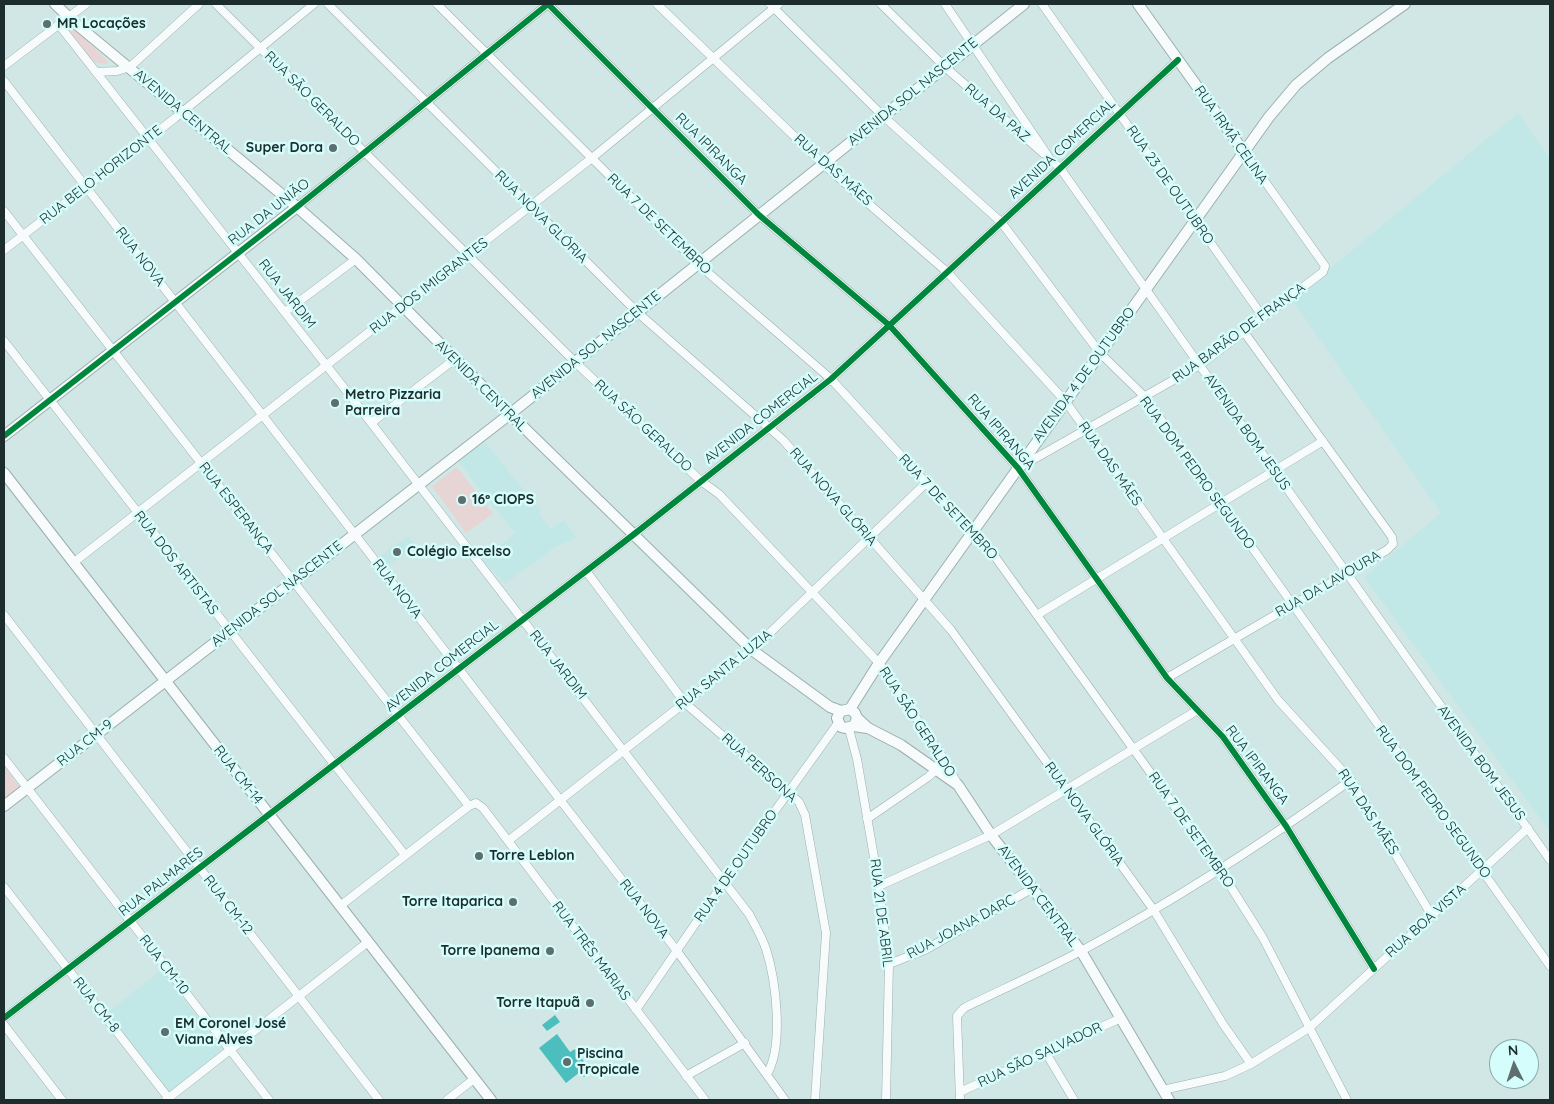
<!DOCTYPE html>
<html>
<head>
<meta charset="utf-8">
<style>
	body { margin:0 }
	#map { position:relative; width:1554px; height:1104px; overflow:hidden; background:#d0e7e6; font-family:Quicksand,sans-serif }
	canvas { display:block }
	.frame { position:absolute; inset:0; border:5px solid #1d2d2d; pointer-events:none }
	.north { position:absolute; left:1489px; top:1039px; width:50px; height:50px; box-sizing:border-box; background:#d4fdfc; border:1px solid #8baaa9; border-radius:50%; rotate:356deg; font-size:14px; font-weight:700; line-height:20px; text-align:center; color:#1d2d2d }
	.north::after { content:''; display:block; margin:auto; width:18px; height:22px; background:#5c6e6e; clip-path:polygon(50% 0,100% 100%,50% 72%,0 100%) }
</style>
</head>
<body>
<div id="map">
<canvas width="1554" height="1104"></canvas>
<div class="frame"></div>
<div class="north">N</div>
</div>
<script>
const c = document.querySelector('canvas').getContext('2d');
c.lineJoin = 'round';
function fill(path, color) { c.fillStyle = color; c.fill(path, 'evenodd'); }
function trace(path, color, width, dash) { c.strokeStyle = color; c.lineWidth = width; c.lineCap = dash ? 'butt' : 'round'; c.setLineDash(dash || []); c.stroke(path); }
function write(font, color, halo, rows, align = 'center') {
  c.font = font + ' Quicksand,sans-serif'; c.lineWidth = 5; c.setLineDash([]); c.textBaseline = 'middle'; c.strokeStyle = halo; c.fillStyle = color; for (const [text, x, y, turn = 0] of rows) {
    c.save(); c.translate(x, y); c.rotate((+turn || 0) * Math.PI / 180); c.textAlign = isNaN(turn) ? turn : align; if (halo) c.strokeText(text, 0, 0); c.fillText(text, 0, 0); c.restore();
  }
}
fill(new Path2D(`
	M1518,113L1550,158V832L1364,577L1441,513L1292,300Z
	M485,442L541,511L539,514L551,529L564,520L576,538L555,547L505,584L483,560L515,533L458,461Z
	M408,536L416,546L385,568L377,558Z
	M161,970L224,1051L169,1093L107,1013Z`), '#c1e8e7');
fill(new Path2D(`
	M71,24L109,63C89,68 77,42 66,27Z
	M457,467L493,514L466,533L432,486Z
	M4,765L19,787L4,801Z`), '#e7d5d5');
fill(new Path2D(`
	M555,1015L560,1022L547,1031L542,1025Z
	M557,1034L570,1052L575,1049L591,1071L584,1077L580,1072L566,1083L539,1048Z`), '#4cbebd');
const minor = new Path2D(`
	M216,4L575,362L701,481L719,494L879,663L942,756L957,783
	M328,4L637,312L783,440L951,630L1153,909L1223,1024L1251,1064
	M437,4L698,264L831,379L972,533L988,547L1219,868L1263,938L1347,1100
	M657,4L823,164L947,272L1066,402L1278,700L1351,780L1432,916
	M770,4L883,116L1001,222L1100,353L1145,397L1550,966
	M881,4L945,67L1043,153
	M945,4L1050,159L1060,168L1550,860
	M1042,4L1263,317
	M59,25L352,398L749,914C755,925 762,937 766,949C776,980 784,1046 767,1074
	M4,66L86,4
	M96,72L117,71L130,67L199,4
	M4,81L677,951L785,1100
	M297,207L548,4L759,215L889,325L1018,468L1167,678L1223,737L1286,826L1374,969
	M4,211L469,806
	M4,250L175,118L314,4
	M285,312L356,259
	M4,341L405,855
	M371,423L455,359
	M1020,467L1200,365L1323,272L1325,266L1244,152
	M73,563L592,158L779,4
	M586,571L685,703L799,802L805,815L826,933L815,1100
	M4,615L379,1100
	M1037,615L1323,441
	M1167,678L1387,550L1393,544L1392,537L1244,332
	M849,729L857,759L879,886L889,964L886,1100
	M4,758L269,1100
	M867,819L928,777L937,769L942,756
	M508,841L752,650L926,483
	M879,886L991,835L1196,711
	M4,887L170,1100
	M340,906L469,806L476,803L483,808L705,1100
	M889,964L925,950L1033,888
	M636,1010L724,882L838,723
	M4,1018L633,535L831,379L1178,60
	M4,1025L62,1100
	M1046,1053L1074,1100
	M686,1076L745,1043
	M1163,1090L1225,1076L1251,1064L1309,1028L1528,828
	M960,1092L1121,1018
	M166,1100L368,942
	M447,1100L474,1079
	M960,1100L957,1016L964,1008C1003,989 1043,971 1081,951C1174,901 1265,842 1351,780`);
const tertiary = new Path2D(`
	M55,4L76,24L297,207L356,259L510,414L752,650L830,707L841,711
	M1138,4L1244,152
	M4,436L297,207
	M4,473L491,1100
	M850,709L879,663L1269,117L1296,85L1328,58L1405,4
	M857,718L868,728L901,745L958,785L991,835L1081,951L1169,1100
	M854,726L857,718L855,713L850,709L841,711L837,718L841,727L845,728L854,726L867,728
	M4,806L510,414L1024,4`);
trace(minor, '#9caead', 9);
trace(tertiary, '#9caead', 12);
trace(minor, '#f8fbfb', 8);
trace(tertiary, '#f8fbfb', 10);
trace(new Path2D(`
	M4,436L297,207L548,4L759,215L889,325L1018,468L1167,678L1223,737L1286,826L1374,969
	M4,1018L633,535L831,379L1178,60`), '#00873e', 6);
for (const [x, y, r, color] of [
	[47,24,5,"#5c6e6e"],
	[333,148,5,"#5c6e6e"],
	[335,403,5,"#5c6e6e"],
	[462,500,5,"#5c6e6e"],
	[397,552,5,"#5c6e6e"],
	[479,856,5,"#5c6e6e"],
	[513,902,5,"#5c6e6e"],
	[550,951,5,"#5c6e6e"],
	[590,1003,5,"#5c6e6e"],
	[165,1032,5,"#5c6e6e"],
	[567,1062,5,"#5c6e6e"]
]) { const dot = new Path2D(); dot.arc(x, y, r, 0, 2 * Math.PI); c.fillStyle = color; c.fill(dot); trace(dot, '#d4fdfc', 2); }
write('bold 14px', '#1d2d2d', '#d4fdfc', [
	["MR Locações",57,24],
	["Super Dora",323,148,"right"],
	["Metro Pizzaria",345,395],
	["Parreira",345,411],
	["16º CIOPS",472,500],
	["Colégio Excelso",407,552],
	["Torre Leblon",489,856],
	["Torre Itaparica",503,902,"right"],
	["Torre Ipanema",540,951,"right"],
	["Torre Itapuã",580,1003,"right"],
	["EM Coronel José",175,1024],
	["Viana Alves",175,1040],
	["Piscina",577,1054],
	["Tropicale",577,1070]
], 'left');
write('14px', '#1d2d2d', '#d4fdfc', [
	["AVENIDA SOL NASCENTE",913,92,-39],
	["RUA SÃO GERALDO",312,99,45],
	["AVENIDA CENTRAL",183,112,40],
	["RUA DA PAZ",997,113,41],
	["RUA IRMÃ CELINA",1231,135,55],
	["RUA IPIRANGA",711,149,45],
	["AVENIDA COMERCIAL",1062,149,-43],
	["RUA DAS MÃES",833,170,42],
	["RUA BELO HORIZONTE",101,175,-38],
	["RUA 23 DE OUTUBRO",1170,185,55],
	["RUA DA UNIÃO",269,212,-38],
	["RUA NOVA GLÓRIA",541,217,45],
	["RUA 7 DE SETEMBRO",659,224,44],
	["RUA NOVA",140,257,52],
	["RUA DOS IMIGRANTES",429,286,-38],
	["RUA JARDIM",287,294,52],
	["RUA BARÃO DE FRANÇA",1239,333,-36],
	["AVENIDA SOL NASCENTE",596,345,-39],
	["AVENIDA 4 DE OUTUBRO",1084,375,-54],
	["AVENIDA CENTRAL",481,386,45],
	["AVENIDA COMERCIAL",761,418,-38],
	["RUA SÃO GERALDO",643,426,43],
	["RUA IPIRANGA",1001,432,49],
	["AVENIDA BOM JESUS",1247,432,55],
	["RUA DAS MÃES",1110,464,55],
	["RUA DOM PEDRO SEGUNDO",1197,473,54],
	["RUA NOVA GLÓRIA",833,497,49],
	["RUA 7 DE SETEMBRO",948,507,47],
	["RUA ESPERANÇA",236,508,52],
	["RUA DOS ARTISTAS",176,563,52],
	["RUA DA LAVOURA",1328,584,-30],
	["RUA NOVA",397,589,52],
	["AVENIDA SOL NASCENTE",277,594,-38],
	["RUA JARDIM",558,665,52],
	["AVENIDA COMERCIAL",442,666,-38],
	["RUA SANTA LUZIA",724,670,-39],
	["RUA SÃO GERALDO",917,722,57],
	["RUA CM-9",85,743,-38],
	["AVENIDA BOM JESUS",1481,763,54],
	["RUA IPIRANGA",1257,765,53],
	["RUA PERSONA",759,768,42],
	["RUA CM-14",238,775,52],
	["RUA DOM PEDRO SEGUNDO",1433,802,54],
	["RUA DAS MÃES",1368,812,57],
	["RUA NOVA GLÓRIA",1084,814,54],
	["RUA 7 DE SETEMBRO",1191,830,55],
	["RUA 4 DE OUTUBRO",736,866,-55],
	["RUA PALMARES",161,882,-38],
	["AVENIDA CENTRAL",1038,896,53],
	["RUA CM-12",228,905,52],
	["RUA NOVA",644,909,52],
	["RUA 21 DE ABRIL",881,913,83],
	["RUA BOA VISTA",1426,921,-42],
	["RUA JOANA DARC",961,927,-28],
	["RUA TRÊS MARIAS",591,951,53],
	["RUA CM-10",164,965,52],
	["RUA CM-8",96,1005,52],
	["RUA SÃO SALVADOR",1040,1055,-25]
]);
</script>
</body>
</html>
